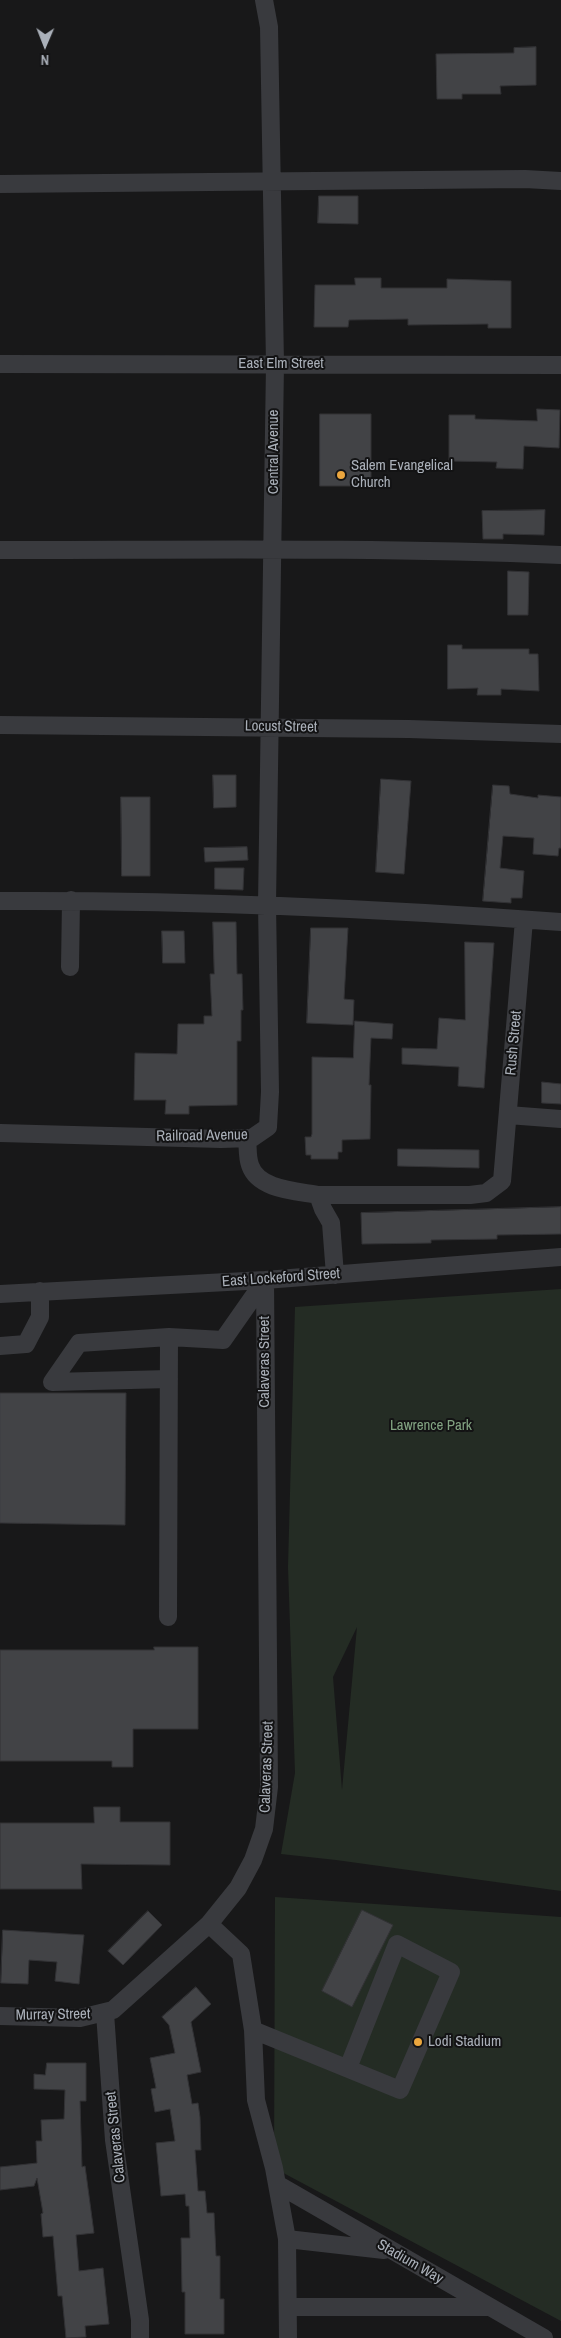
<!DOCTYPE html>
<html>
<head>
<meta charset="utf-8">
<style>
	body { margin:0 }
	#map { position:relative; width:561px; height:2338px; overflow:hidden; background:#181819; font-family:"Archivo Narrow",sans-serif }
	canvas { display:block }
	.north { position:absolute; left:20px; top:20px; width:50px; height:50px; -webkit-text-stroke:4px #131314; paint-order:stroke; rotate:181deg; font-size:14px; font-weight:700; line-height:20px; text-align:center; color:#aab0b9 }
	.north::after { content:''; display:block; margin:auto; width:18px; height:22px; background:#aab0b9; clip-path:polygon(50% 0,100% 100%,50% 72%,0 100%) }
</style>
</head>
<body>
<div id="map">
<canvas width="561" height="2338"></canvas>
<div class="north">N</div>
</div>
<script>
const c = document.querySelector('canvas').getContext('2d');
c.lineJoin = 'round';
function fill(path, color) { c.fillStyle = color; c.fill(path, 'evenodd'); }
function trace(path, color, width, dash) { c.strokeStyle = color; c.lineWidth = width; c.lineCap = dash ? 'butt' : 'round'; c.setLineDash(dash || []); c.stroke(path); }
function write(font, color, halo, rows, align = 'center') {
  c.font = font + ' "Archivo Narrow",sans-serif'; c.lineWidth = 4; c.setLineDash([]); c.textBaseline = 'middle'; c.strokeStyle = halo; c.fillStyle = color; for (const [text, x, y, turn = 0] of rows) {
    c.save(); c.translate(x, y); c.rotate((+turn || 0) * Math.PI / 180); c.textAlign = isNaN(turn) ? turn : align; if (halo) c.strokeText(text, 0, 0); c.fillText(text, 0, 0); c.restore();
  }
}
fill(new Path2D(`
	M561,1289V1891L336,1860L281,1854L295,1773L288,1567L295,1307ZM357,1627L342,1790L333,1677Z
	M275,1897L561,1917V2321L274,2168Z`), '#242c24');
const building = new Path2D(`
	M536,47V85L500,86L501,94H462V99H437L436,54L514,53V48Z
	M319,196H358V224L318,223Z
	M355,278H381V288H447V279L511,281V328H488V324L408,325V319L349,320L348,327H314L315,285H355Z
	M537,409L560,410L559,448L524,446L523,469L496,468L497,462L449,461V415H475V419L537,421Z
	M320,414H371V486H320Z
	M545,510L544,535L503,534V539H483L482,511Z
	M508,571L529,572L528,615H508Z
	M448,645H462V649H529V654H538L539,691L501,689V695H477L478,688L448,689Z
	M213,775H236V807L214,808Z
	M381,779L411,781L404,874L376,872Z
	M493,785L509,786L510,794L538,798V795L561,797V848H559L558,856L533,854L534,838L503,836L500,868L524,871L522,898H511V903L483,901Z
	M121,797H150V876H122Z
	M247,847L248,860L205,862L204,848Z
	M215,868H244L243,890L215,889Z
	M213,922H236L237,974H242L243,1010H241V1041H237V1105L189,1106V1114H165L166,1100H134L135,1053L177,1054L178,1024H204V1016H212L210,974H214Z
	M311,928H348L344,999L354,1000L353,1025L307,1023Z
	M162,931H184L185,963H163Z
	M465,942L494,943L484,1088L458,1086L459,1067L402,1064V1048L437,1049L439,1018L465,1020Z
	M355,1021L393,1024L392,1039L371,1038L369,1085H371L370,1139L342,1140V1152H338V1159H311V1155H306L305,1137H311L312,1134V1057L353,1058Z
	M542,1082L561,1084V1104L542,1103Z
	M398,1149L479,1150V1168L398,1166Z
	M561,1207V1234L497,1235V1239L431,1240V1243L362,1244L361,1213Z
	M0,1393H126L125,1525L0,1523Z
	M154,1647H198V1729H133V1767H112V1761H0V1650H154Z
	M94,1807H120V1822H170V1865L81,1864L82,1889H0V1823H94Z
	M362,1910L393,1925L352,2007L322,1991Z
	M148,1911L162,1925L123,1965L108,1951Z
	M3,1930L84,1935L79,1984L55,1981L57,1962L29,1960L28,1984L1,1983Z
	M196,1987L211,2004L191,2022L201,2072L187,2075L192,2104L198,2103L200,2117L201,2150H195L198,2191H205L207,2213H214L216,2256H220V2299H224V2334H185V2292H182L181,2238H190L189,2206H186L185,2194L161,2196L156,2143L175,2141L170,2109L155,2112L151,2089L156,2088L150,2058L175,2053L169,2025L162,2017Z
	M47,2063H86V2101H80L82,2167L85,2166L94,2233L76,2235L79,2271L103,2268L109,2324L85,2326L86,2337L66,2338L62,2296H58L53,2236L43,2237L41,2214L43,2213L37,2178L34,2186L0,2190V2167L37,2163L36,2141H42L41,2120L64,2119L65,2090L34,2089V2074L45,2075Z`);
fill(building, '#424346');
trace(building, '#323235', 1);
trace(new Path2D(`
	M0,184L525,179L561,181
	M0,364L561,365
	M0,550C187,550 374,547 561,555
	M0,725L409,729L561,734
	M0,901C188,900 374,908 561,922
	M70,967L71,900
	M508,1115L561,1119
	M0,1133L221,1139L252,1138L268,1127L270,1092L267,904L275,364L269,27L264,0
	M247,1138C248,1146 247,1157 250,1165C258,1190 297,1191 318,1195L323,1209L331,1223L335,1275
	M318,1195H470L486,1193L502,1181L524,920
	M0,1294L265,1280L561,1257
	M0,1346L26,1344L40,1317V1291
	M169,1379L52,1382L79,1343L169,1337
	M168,1617L169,1337L223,1340L265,1280
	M209,1924L241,1954L253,2030L256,2100L274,2168L287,2239L288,2338
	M105,2013L114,2140L140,2320V2338
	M0,2016L80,2018L113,2010L209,1924L238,1888L253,1860L264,1829L269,1787L265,1280
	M253,2030L400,2090L451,1972L397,1944L348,2068
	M277,2184L544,2338
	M287,2239L384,2250
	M288,2307H487`), '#393a3e', 18);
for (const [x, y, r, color] of [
	[341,475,5,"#eba63e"],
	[418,2042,5,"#eba63e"]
]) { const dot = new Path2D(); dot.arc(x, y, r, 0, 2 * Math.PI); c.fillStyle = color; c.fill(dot); trace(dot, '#131314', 2); }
write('15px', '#aab0b9', '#131314', [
	["East Elm Street",281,364],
	["Central Avenue",274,452,-90],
	["Locust Street",281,727,1],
	["Rush Street",514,1043,-85],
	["Railroad Avenue",202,1136,-1],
	["East Lockeford Street",281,1278,-4],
	["Calaveras Street",265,1362,-90],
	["Calaveras Street",267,1767,-88],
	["Murray Street",53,2015,-1],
	["Calaveras Street",116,2137,-96],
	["Stadium Way",410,2262,30]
]);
write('15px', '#aab0b9', '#131314', [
	["Salem Evangelical",351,466],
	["Church",351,483],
	["Lodi Stadium",428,2042]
], 'left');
write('15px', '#82a382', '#131314', [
	["Lawrence Park",431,1426]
]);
</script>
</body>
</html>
